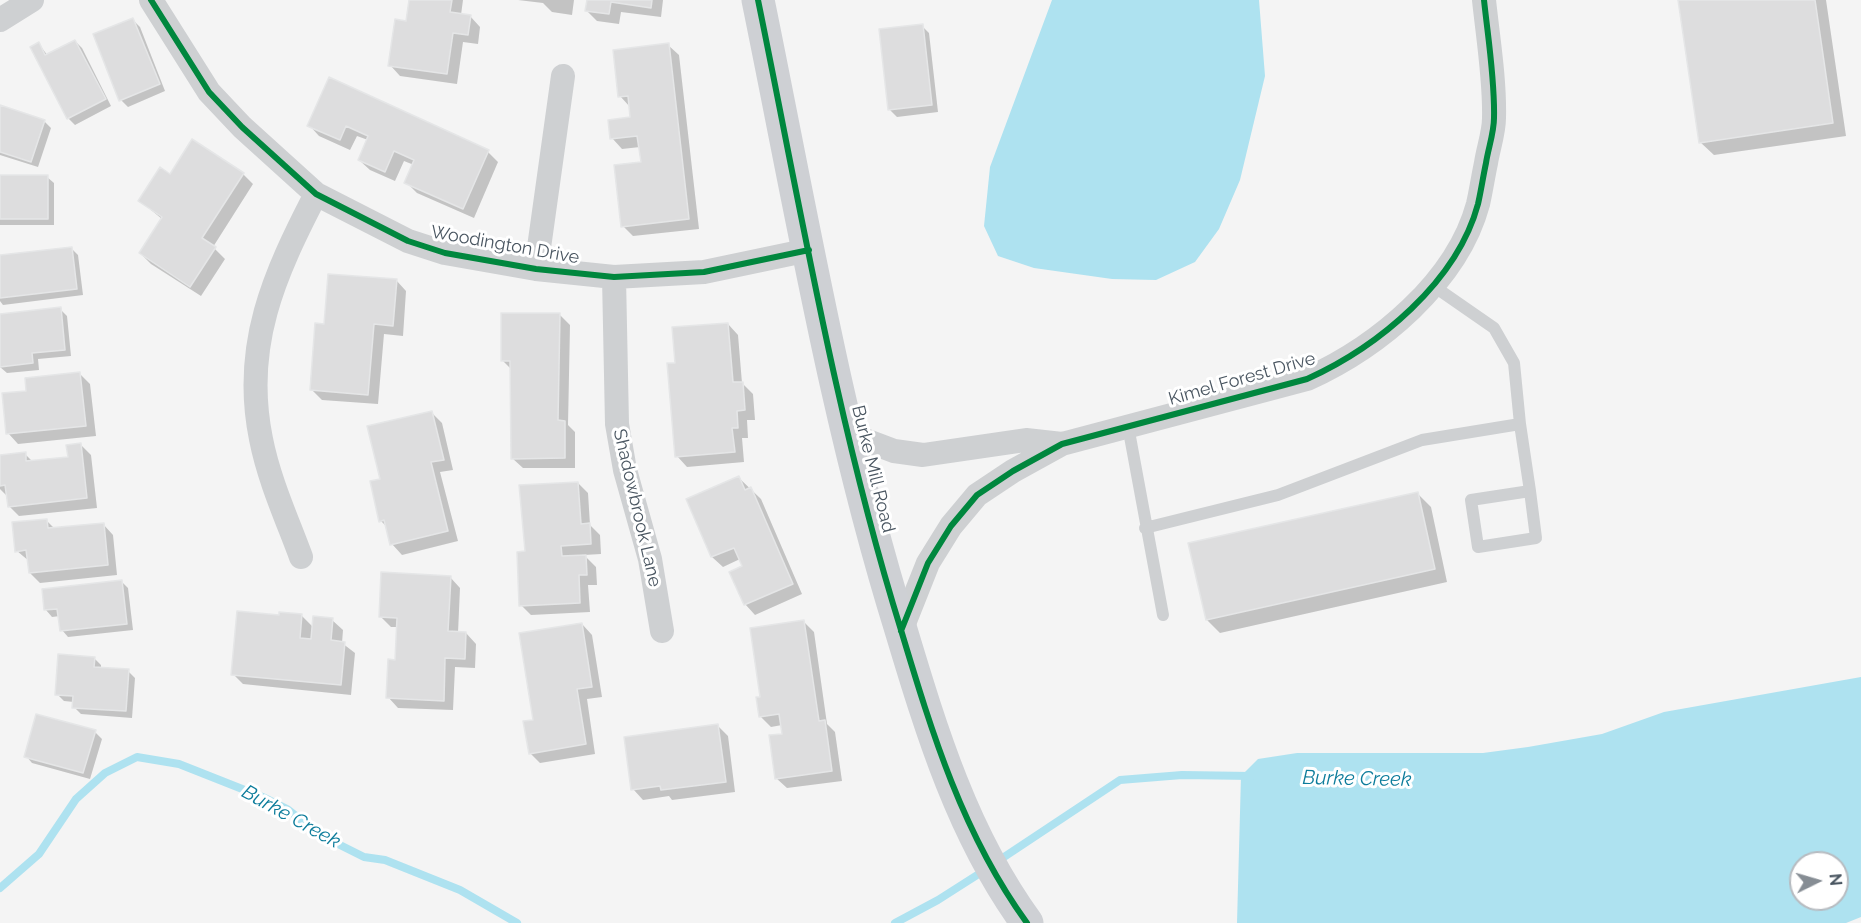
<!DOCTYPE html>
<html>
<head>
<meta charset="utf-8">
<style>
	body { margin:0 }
	#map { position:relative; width:1861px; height:923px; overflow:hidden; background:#f4f4f4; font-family:Raleway,sans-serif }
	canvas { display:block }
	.north { position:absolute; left:1789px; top:851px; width:60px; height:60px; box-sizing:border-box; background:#fff; border:2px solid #b7bbc0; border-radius:50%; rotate:85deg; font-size:16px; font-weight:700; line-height:24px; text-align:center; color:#4a5661 }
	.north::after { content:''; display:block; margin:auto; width:21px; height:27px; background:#868d94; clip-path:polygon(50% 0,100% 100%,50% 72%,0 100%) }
</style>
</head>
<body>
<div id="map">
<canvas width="1861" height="923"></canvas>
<div class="north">N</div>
</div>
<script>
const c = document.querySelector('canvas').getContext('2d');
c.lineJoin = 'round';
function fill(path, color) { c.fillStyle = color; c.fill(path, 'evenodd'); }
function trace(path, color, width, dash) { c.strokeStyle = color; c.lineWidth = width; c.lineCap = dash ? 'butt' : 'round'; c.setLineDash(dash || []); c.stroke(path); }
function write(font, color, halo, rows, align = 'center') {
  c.font = font + ' Raleway,sans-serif'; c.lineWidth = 6; c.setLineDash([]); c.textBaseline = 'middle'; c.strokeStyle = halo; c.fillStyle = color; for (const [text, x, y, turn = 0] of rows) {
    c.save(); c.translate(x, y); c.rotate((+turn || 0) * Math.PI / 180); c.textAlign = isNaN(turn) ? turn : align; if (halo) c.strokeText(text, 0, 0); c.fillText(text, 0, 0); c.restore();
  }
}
fill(new Path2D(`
	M1052,0H1259L1265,76L1240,180L1219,229L1195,262L1156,280L1112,279L1034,268L998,256L984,226L990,167Z
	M1861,677V917L1846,923H1237L1241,776L1258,759L1297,753H1483L1528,747L1602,734L1664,712ZM1801,863H1837V899H1801Z`), '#aee2f0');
fill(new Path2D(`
	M410,0H463L461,15L470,16L480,27L478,44L463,42L457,84L400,76L390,65L407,23Z
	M518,0H574L572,15L552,12L543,3Z
	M588,0H663L661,17L621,12L619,24L597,21L587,11Z
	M1679,0H1826L1846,136L1714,155L1700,142Z
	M133,20L140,27L165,91L128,107L121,100Z
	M922,26L929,33L938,112L897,117L890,110Z
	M75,41L82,48L111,106L75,125L68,118L39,44L48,56Z
	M668,45L679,55L699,229L633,236L623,226L642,164L640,147L622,149L612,138L632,119L630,107L620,96Z
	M329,79L488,152L498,162L474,218L417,193L406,182L414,165L404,161L395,181L370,170L359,160L368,140L357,136L350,150L319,136L309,125Z
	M0,106L44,121L51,128L38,167L0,155Z
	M243,174L253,184L213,247L225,259L201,296L151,264L140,253L162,219L140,201L171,176Z
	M0,177H47L54,183V225H0Z
	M71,248L78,255L83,295L3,305L0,301V257Z
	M396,280L406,291L403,336L384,334L378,404L322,400L312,390L326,325Z
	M60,309L67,316L71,356L38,359L39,370L7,373L0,367V315Z
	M559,314L570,325L568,425L575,432V468H523L512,458L511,369L503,361Z
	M728,324L738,335L742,383L753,394L755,420H747L748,438H742L744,462L687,467L677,456V364Z
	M80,374L90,384L96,436L18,444L8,433L28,392Z
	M432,413L442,423L453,470L440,472L458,541L402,555L392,544L388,528L381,521L382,480Z
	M81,445L91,455L97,508L19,516L9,506L7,496L0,489V457L25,454L33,462L69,459Z
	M739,478L761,499L802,594L755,615L745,604L744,567L740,559L723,567L712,557L688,500Z
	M578,483L588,493L590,525L600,535L601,554L584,555L596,567L597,585H588L590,612L531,615L521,605L527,553Z
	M1417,493L1431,507L1447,582L1220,633L1207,620Z
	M46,520L55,529L103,524L113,535L117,575L40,583L30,573L29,561L17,551Z
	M450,577L460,588L458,633H466L476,644L475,668L455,667L453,710L398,708L388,697L397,661L398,627H391L381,617Z
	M121,581L128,588L133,630L68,637L62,630L60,616L52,617L46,610Z
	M302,616L313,627L332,620L343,630L342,643L355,653L351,695L243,684L233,674L281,617Z
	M803,621L814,632L827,724L835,732L842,781L787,788L776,778L784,735L782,725L771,727L761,717L762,698Z
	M582,624L592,635L602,697L587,699L595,754L540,763L530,753L534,721Z
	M94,658L101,665V669L128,671L135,678L132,718L81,714L74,707V702L64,701L57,694Z
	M718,726L728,736L735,792L672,800L669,796L643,800L633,789Z
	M95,732L102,739L90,779L32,763L26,756Z`), '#0003');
trace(new Path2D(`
	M995,863L1120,780L1182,775L1252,776
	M0,888L39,854L76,799L105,773L137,757L179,764L265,798L287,809L320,835L364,857L385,860L460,890L517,923
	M895,923L938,900L985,870`), '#aee2f0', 8);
const building = new Path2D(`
	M409,0H452L450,12L471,15L468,35L453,33L447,74L388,66L395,19L406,21Z
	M587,0H652L651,8L611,2L609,14L585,11Z
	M1678,0H1815L1833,123L1699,143Z
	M133,18L160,84L119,101L93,34Z
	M923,24L932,105L888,110L879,29Z
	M75,40L106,99L67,119L30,47L39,42L45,55Z
	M669,43L689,219L621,227L614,165L641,162L637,136L610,139L608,120L630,117L628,96L618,97L613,50Z
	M329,77L489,150L463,209L404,183L414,160L394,151L385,172L358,160L368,136L346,126L340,140L307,126Z
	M0,105L45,120L31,162L0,152Z
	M192,139L244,173L202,238L216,247L190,287L139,253L162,217L138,201L160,167L170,174Z
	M0,175H48V219H0Z
	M72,247L77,289L0,298V255Z
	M328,274L397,279L393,326L374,324L368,395L310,390L315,323L324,324Z
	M61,307L65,350L32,353L33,363L0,367V314Z
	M501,313H560L558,420L565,421V458L511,459L510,361H501Z
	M728,323L733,382H743L745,410L737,411L738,428H732L735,452L675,457L667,363H675L672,327Z
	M80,372L86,426L6,434L2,393L26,391L25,378Z
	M432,411L444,460L431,462L448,531L390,545L384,520L379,522L370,481L380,479L367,426Z
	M81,443L87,498L8,507L5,485L0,486V455L26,452V461L68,457L66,445Z
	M739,476L745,490L751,487L793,584L744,605L729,572L742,566L734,548L711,557L686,499Z
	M578,482L581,524L590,523L591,544L561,546L562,556L586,555L587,575H579L580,603L519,606L517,552L525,551L519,485Z
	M1418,492L1435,569L1206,620L1188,543Z
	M47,519L48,528L104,523L108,565L29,573L26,550L15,552L12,522Z
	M381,572L451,576L448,631L466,632L465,659L445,658L444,701L386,698L388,659L395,660L397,618L379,617Z
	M122,580L127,624L60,631L57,609L44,610L42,589Z
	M237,611L279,615V612L302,614L300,638L311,639L313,616L333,618L331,640L345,642L341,685L231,675Z
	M804,620L819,721L825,720L832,771L775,779L769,735L782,734L779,714L759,717L756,697H760L750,628Z
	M582,623L592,687L577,689L586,744L529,754L523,721L533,720L519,633Z
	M58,654L95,657L94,667L129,669L126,711L72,708L73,696L55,695Z
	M36,714L96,730L83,773L24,757Z
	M718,724L726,782L661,790L660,786L631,790L624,737Z`);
fill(building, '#ddddde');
trace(building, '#e5e6e7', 1.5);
trace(new Path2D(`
	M1432,285L1494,328L1514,363L1520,424
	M1128,426L1163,615
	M1145,528L1278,495L1422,440L1520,424L1530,491L1471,500L1478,547L1536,538L1530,491`), '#ced0d2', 12);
trace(new Path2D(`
	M151,0L209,92L242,127L316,194L408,241L445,253L536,269L614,277L704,272L809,250
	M0,20L32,0
	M536,269L563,76
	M614,277L617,424L625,470L650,559L662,631
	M849,434L894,451L923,455L1026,440L1062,444
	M301,557C287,519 269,480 261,439C242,346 274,275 316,194
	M901,631L928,563L951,526L977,495L1013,471L1062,444L1307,379C1378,347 1457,282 1478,204C1481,191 1483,177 1486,163C1488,149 1494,133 1494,118C1495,80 1488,38 1484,0`), '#ced0d2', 24);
trace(new Path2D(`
	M758,0C801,210 837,425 901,630C932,733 963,835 1027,923`), '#ced0d4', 33);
trace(new Path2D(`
	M151,0L209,92L242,127L316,194L408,241L445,253L536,269L614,277L704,272L809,250
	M758,0C801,210 837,425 901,630C932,733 963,835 1027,923
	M901,631L928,563L951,526L977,495L1013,471L1062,444L1307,379C1378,347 1457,282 1478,204C1481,191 1483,177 1486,163C1488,149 1494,133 1494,118C1495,80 1488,38 1484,0`), '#00873e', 6);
write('18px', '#4a5661', '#fff', [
	["Woodington Drive",505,245,10],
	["Kimel Forest Drive",1242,379,-16],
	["Burke Mill Road",873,469,76],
	["Shadowbrook Lane",637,508,77]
]);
write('italic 20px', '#0c7c9b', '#fff', [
	["Burke Creek",1357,779,1],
	["Burke Creek",291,817,29]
]);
</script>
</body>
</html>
